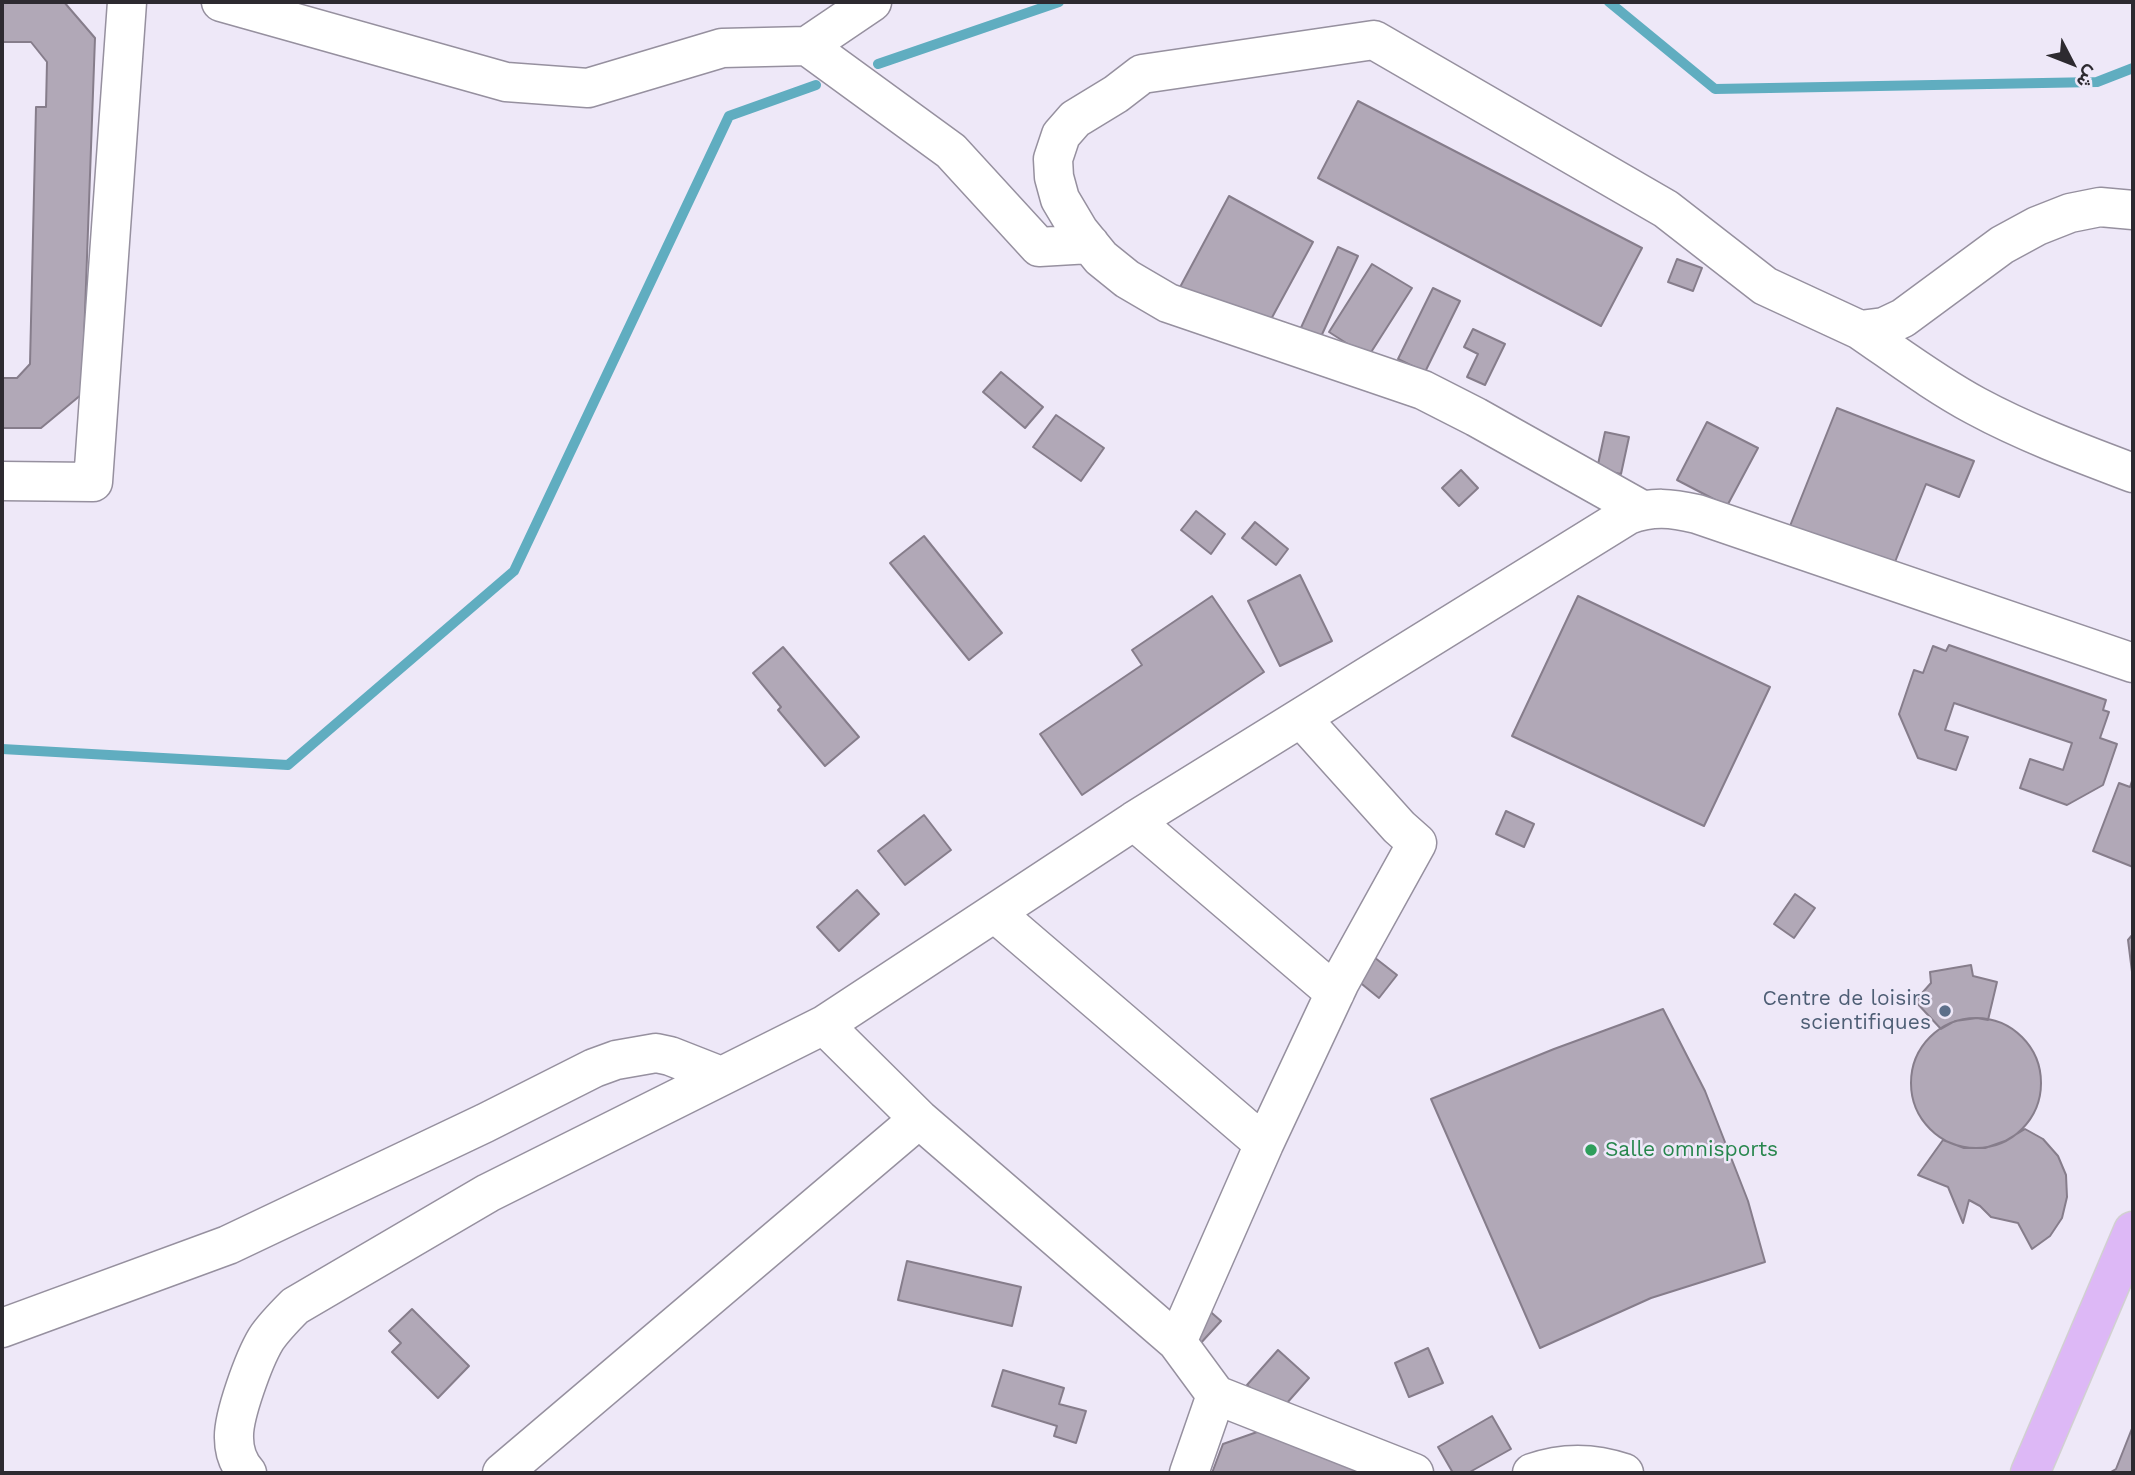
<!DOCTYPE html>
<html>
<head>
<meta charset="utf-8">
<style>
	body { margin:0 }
	#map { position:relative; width:2135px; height:1475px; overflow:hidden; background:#eee8f8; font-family:"Work Sans",Vazirmatn,sans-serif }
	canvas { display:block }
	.frame { position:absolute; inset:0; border:4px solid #2d2a30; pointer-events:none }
	.north { position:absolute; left:2037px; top:28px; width:70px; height:70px; -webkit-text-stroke:5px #eee8f8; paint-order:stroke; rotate:132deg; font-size:19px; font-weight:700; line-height:28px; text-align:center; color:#2d2a30 }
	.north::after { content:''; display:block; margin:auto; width:24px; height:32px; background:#2d2a30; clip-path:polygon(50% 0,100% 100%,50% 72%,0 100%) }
</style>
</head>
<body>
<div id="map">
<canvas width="2135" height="1475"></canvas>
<div class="frame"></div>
<div class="north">ش</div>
</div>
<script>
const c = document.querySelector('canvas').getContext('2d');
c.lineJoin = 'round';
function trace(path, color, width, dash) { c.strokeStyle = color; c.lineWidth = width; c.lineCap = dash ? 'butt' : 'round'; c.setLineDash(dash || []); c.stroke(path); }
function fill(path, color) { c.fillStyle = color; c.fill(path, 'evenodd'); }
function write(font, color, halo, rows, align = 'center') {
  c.font = font + ' "Work Sans",sans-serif'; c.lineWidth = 5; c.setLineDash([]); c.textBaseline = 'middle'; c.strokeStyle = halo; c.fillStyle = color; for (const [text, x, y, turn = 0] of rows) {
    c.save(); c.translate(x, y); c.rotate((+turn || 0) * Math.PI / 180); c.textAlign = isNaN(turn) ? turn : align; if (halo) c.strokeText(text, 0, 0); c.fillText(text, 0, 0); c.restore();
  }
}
trace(new Path2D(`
	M1609,2L1715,89L2097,82L2133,68
	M878,64L1059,2
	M2,749L288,765L514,571L729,116L816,85`), '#60adc0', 10);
const building = new Path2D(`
	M2,2H64L95,38L82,394L41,428H2V378H17L30,364L36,107H46L47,62L31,42H3L2,51Z
	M1358,101L1642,248L1601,326L1318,178Z
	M1229,196L1313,242L1263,334L1179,289Z
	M1338,247L1358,256L1319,341L1299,332Z
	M1677,259L1702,268L1693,291L1668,282Z
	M1372,264L1412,288L1368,357L1329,332Z
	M1433,288L1460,301L1425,372L1398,359Z
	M1473,329L1505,344L1485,385L1467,377L1478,354L1464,347Z
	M1001,372L1043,407L1025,428L983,392Z
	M1837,408L1974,461L1959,497L1926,484L1891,572L1788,531Z
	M1056,415L1104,448L1081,481L1033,447Z
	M1707,422L1758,448L1727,506L1677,480Z
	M1605,432L1629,437L1621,474L1597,469Z
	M1461,470L1478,488L1459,506L1442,488Z
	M1196,511L1225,534L1211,554L1181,530Z
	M1255,522L1288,549L1276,565L1242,538Z
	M924,536L1002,633L969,660L890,563Z
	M1300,575L1332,641L1280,666L1248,601Z
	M1212,596L1264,672L1082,795L1040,734L1142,665L1132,650Z
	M1578,596L1770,687L1704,826L1512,736Z
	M1949,645L2106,700L2103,710L2109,712L2100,738L2117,744L2103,785L2067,805L2020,788L2030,759L2063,770L2072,743L1954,703L1945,730L1968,737L1956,770L1918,758L1899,714L1914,670L1923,673L1933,646L1946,651Z
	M783,647L859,737L825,766L778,710L781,707L753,673Z
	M2133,778V867L2093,851L2119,783L2130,787Z
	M1506,811L1534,824L1524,847L1496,834Z
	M924,815L951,850L905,885L878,851Z
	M857,890L879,914L839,951L817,927Z
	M1795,894L1815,908L1794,938L1774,924Z
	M2133,934V980L2128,940Z
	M1370,954L1397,975L1379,998L1352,976Z
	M1971,965L1973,976L1997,982L1988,1020L1977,1018L1955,1021L1941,1029L1915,1001L1931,983L1930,972Z
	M1663,1009L1705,1091L1748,1201L1765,1262L1651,1298L1540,1348L1431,1099L1554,1049Z
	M1911 1083a65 65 0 1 1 130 0a65 65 0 1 1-130 0Z
	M2025,1129L2043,1139L2058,1156L2066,1175L2067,1197L2062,1218L2050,1236L2032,1249L2018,1223L1991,1217L1980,1206L1969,1200L1963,1223L1948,1187L1918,1175L1943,1140L1964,1148H1985L2005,1141Z
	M907,1261L1021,1287L1012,1326L898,1300Z
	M1205,1307L1221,1321L1199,1345L1184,1331Z
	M412,1309L469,1366L438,1398L392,1352L401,1343L389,1331Z
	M1428,1348L1443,1383L1409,1397L1395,1363Z
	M1278,1350L1309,1378L1279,1412L1247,1385Z
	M1003,1370L1064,1388L1059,1404L1086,1411L1076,1443L1054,1436L1057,1426L992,1406Z
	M1492,1416L1511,1449L1468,1473H1453L1438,1447Z
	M2133,1426V1473H2109L2116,1469Z
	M1260,1431L1367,1473H1212L1223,1444Z`);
fill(building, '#b1a8b7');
trace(building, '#867d8b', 2);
const minor = new Path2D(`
	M221,2L506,82L588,88L722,48L807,46L951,151L1039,247L1090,244
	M807,46L872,2
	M1860,330C1898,356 1935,384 1976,406C2026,433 2080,453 2133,473
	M2,481L93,482L127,2
	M1642,510L1476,417L1423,390L1168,303L1127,279L1101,258L1079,231L1060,199L1054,177L1053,159L1061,135L1075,119L1116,94L1142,74L1374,40L1666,209L1765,286L1860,330L1884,327L1903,318L2002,245L2037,226L2070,213L2100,207L2133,210
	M1134,821L1335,993
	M995,913L1264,1144
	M2,1328L228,1245L485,1123L594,1068L616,1060L656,1053L670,1056L721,1076
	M1177,1342L1264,1144L1340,982L1417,843L1399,827L1302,719
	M247,1473C238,1463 234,1452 234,1438C233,1416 254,1359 266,1339C274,1327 284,1317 295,1306L488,1193L824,1025
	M502,1473L919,1119
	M1189,1473L1216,1395
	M1414,1473L1216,1395L1177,1342L919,1119L824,1025L1134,821L1628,515C1653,506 1671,508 1697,514L2133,663
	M1532,1473C1563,1462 1592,1462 1624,1473`);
const major = new Path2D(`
	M2030,1473L2133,1231`);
trace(minor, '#96909f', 41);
trace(major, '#d1d0d1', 41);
trace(minor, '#fff', 38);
trace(major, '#ddb8f6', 38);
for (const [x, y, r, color] of [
	[1945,1011,7,"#5c6f8a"],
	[1591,1150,7,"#2e9e5b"]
]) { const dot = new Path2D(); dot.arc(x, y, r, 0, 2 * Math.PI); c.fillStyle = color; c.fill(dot); trace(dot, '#eee8f8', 2.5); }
write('21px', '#4e5e75', '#eee8f8', [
	["Centre de loisirs",1931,999],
	["scientifiques",1931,1023]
], 'right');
write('21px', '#27864d', '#eee8f8', [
	["Salle omnisports",1605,1150]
], 'left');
</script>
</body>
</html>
